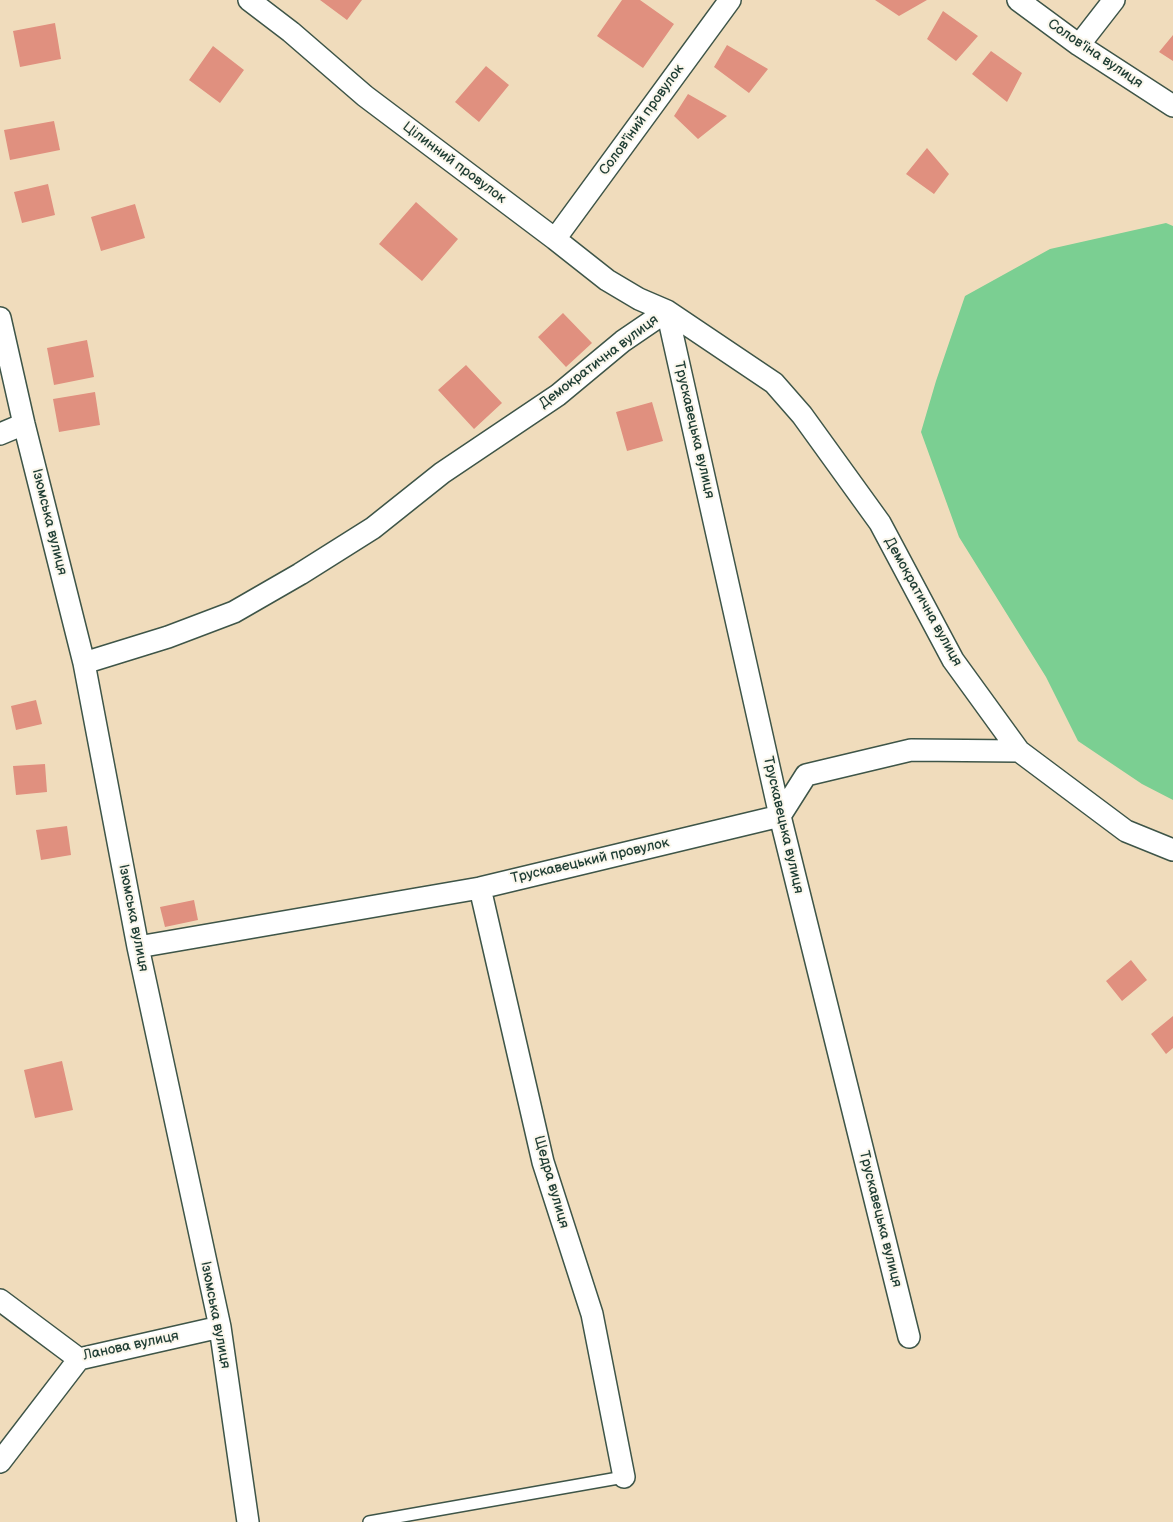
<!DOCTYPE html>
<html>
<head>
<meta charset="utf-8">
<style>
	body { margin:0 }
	canvas { display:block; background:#f0dcbc }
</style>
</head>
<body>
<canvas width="1173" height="1522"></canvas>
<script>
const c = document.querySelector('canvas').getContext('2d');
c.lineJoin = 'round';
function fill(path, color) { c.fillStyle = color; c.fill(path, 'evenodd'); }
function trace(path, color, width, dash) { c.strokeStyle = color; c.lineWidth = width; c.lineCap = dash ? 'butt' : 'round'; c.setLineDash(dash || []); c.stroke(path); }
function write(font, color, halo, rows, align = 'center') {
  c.font = font + ' "Balsamiq Sans",sans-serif'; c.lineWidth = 4; c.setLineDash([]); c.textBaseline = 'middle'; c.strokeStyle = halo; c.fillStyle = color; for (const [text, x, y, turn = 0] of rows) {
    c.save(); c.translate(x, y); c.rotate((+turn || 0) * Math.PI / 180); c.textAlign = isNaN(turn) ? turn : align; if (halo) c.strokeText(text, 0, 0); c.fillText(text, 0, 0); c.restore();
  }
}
fill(new Path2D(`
	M1166,223L1173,226V800L1142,784L1078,741L1046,677L959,537L921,432L936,381L965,296L1050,249Z`), '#7bcf92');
fill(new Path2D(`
	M320,0H362L347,20Z
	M622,0H640L674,24L643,68L597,36Z
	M875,0H927L899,16Z
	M943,11L978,36L956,61L927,39Z
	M55,23L61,59L20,67L13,31Z
	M1173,35V61L1159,52Z
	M727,45L768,69L749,93L714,67Z
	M213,46L244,70L220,103L189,80Z
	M991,51L1022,73L1007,102L972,74Z
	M486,66L509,85L479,122L455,102Z
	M688,94L727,116L698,139L674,116Z
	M54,121L60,150L10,160L4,130Z
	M927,148L949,174L934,194L906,174Z
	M48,184L55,215L22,223L14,192Z
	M416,202L458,239L422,281L379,244Z
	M135,204L145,238L101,251L91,217Z
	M563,313L592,343L566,367L538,337Z
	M87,340L94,377L54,385L47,348Z
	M466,365L502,403L474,429L438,390Z
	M95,392L100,425L59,432L53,399Z
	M652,402L663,441L627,451L616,412Z
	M36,700L42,724L16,730L11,706Z
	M45,764L47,792L16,795L13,766Z
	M67,826L71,855L41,860L36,830Z
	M194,900L198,920L165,927L160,907Z
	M1131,960L1147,980L1122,1001L1106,981Z
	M1173,1016V1048L1166,1054L1151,1034Z
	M62,1061L73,1110L35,1118L24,1070Z`), '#e0907f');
const service = new Path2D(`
	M369,1522L624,1477`);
const minor = new Path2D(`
	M249,0L291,32L365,96L555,239L607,280L639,299L667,311L774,383L802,415L880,523L953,660L1019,751L1126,831L1173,850
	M1018,0L1079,45L1173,106
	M1079,45L1114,0
	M555,239L730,0
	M667,311L780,816L909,1337
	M0,318L24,424L84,663L138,947L220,1327L248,1522
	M0,434L24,424
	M84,663L168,637L234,612L300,574L373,528L442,473L558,395L623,341L667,311
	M480,888L543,1162L592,1314L624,1477
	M138,947L480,888L780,816L806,775L911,750L1019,751
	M0,1300L79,1359L220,1327
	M0,1462L79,1359`);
trace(service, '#3e5548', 14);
trace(minor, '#3e5548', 24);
trace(service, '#fff', 11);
trace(minor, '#fff', 21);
write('14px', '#1f3d34', '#fbf7ec', [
	["Солов'їна вулиця",1095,54,34],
	["Солов'їний провулок",642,120,-54],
	["Цілинний провулок",454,163,37],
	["Демократична вулиця",599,362,-37],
	["Трускавецька вулиця",694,430,77],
	["Ізюмська вулиця",49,522,76],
	["Демократична вулиця",923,602,61],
	["Трускавецька вулиця",783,825,77],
	["Трускавецький провулок",590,861,-13],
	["Ізюмська вулиця",133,918,79],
	["Щедра вулиця",551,1182,74],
	["Трускавецька вулиця",880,1219,76],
	["Ізюмська вулиця",215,1315,79],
	["Ланова вулиця",131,1346,-12]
]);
</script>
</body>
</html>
